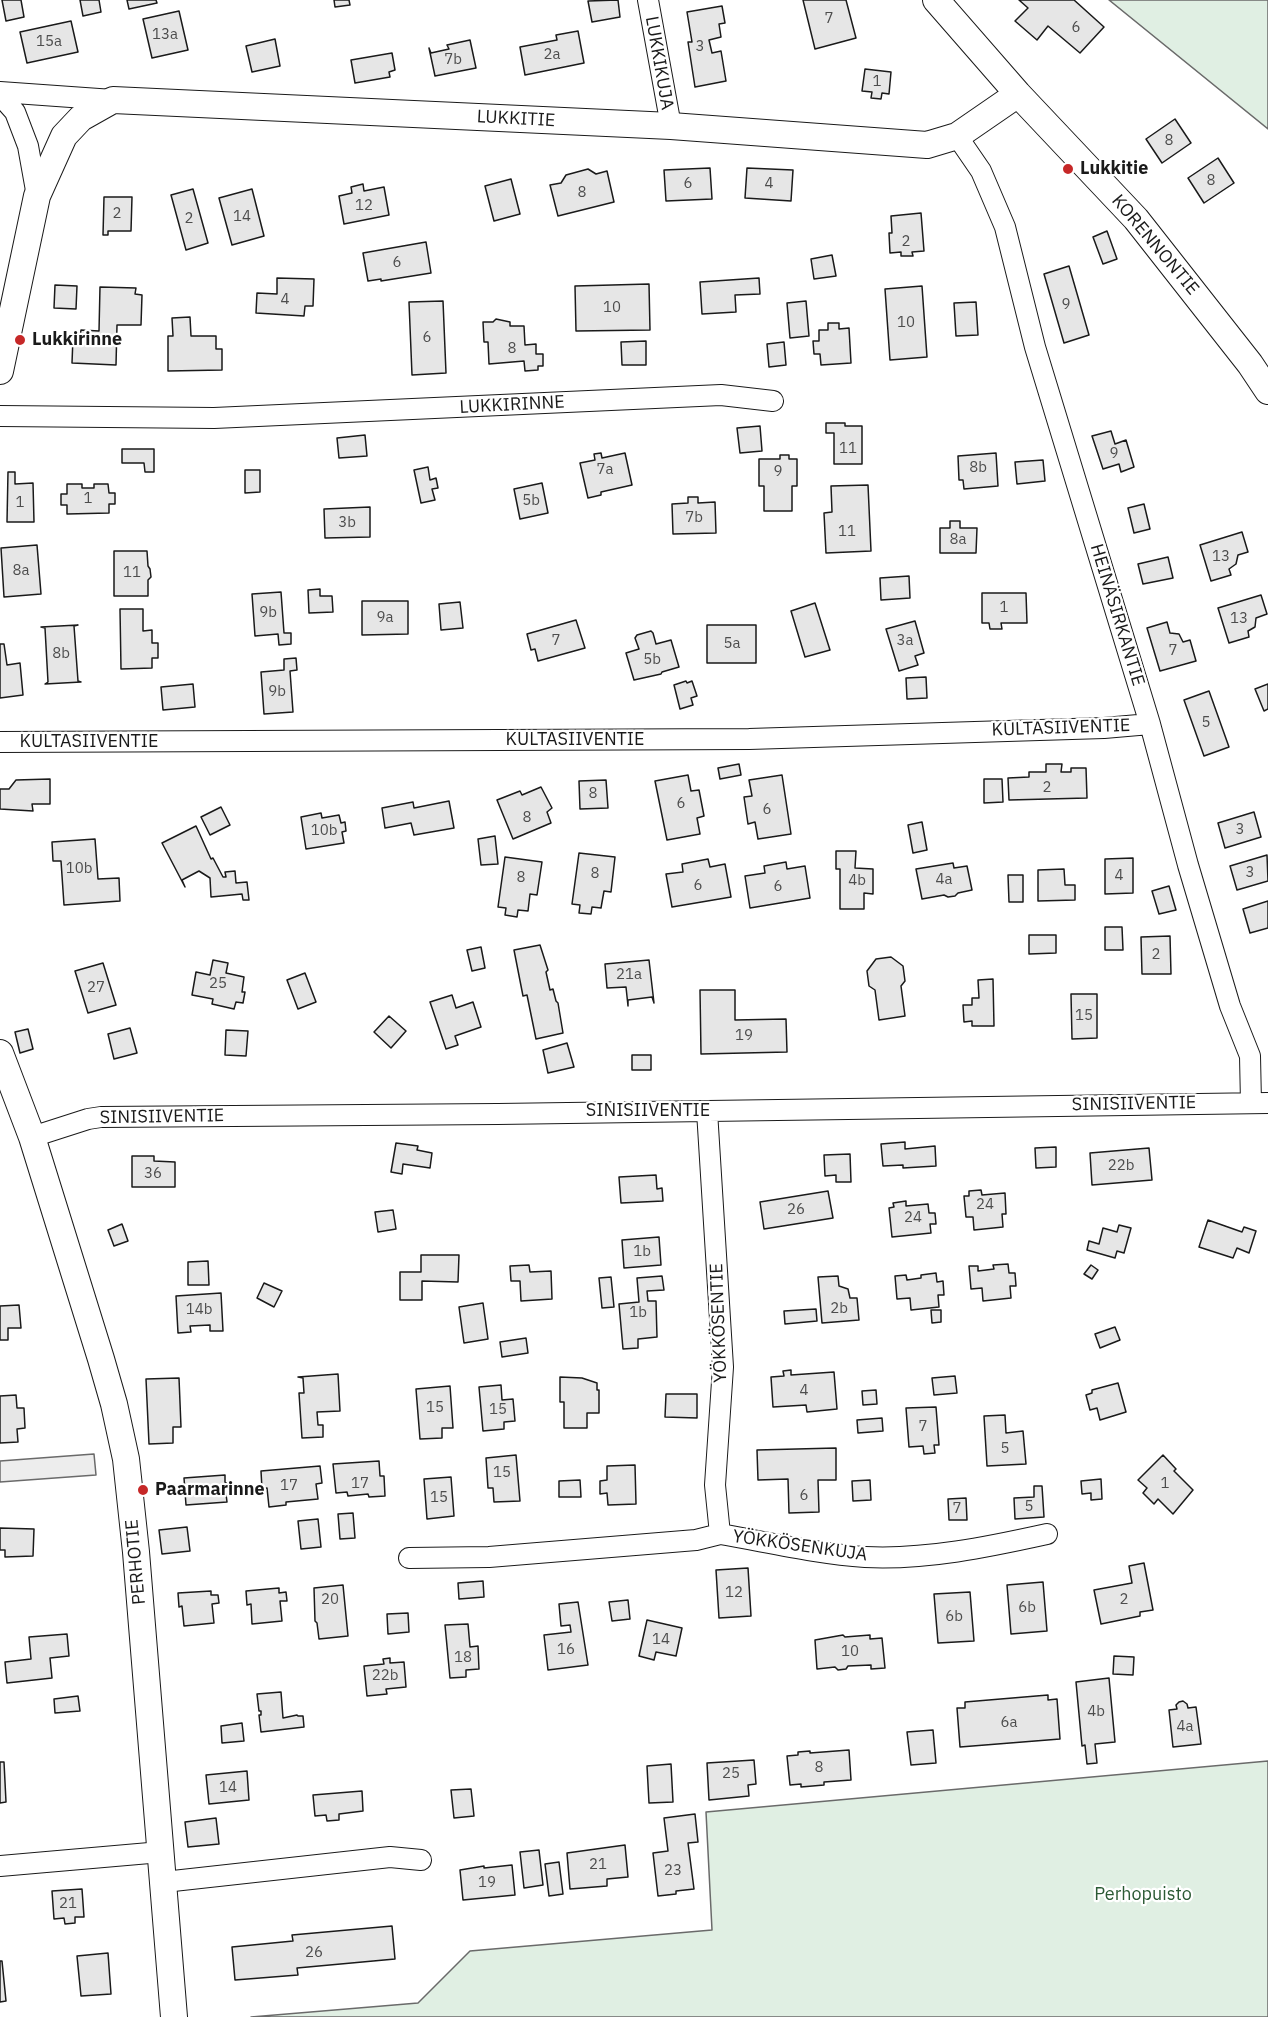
<!DOCTYPE html>
<html>
<head>
<meta charset="utf-8">
<style>
	body { margin:0 }
	canvas { display:block; background:#fff }
</style>
</head>
<body>
<canvas width="1268" height="2017"></canvas>
<script>
const c = document.querySelector('canvas').getContext('2d');
c.lineJoin = 'round';
function fill(path, color) { c.fillStyle = color; c.fill(path, 'evenodd'); }
function trace(path, color, width, dash) { c.strokeStyle = color; c.lineWidth = width; c.lineCap = dash ? 'butt' : 'round'; c.setLineDash(dash || []); c.stroke(path); }
function write(font, color, halo, rows, align = 'center') {
  c.font = font + ' "IBM Plex Sans",sans-serif'; c.lineWidth = 4.5; c.setLineDash([]); c.textBaseline = 'middle'; c.strokeStyle = halo; c.fillStyle = color; for (const [text, x, y, turn = 0] of rows) {
    c.save(); c.translate(x, y); c.rotate((+turn || 0) * Math.PI / 180); c.textAlign = isNaN(turn) ? turn : align; if (halo) c.strokeText(text, 0, 0); c.fillText(text, 0, 0); c.restore();
  }
}
const green = new Path2D(`
	M1109,0H1268V129Z
	M1268,1761V2017H251L418,2003L470,1951L712,1930L706,1812Z`);
fill(green, '#e0efe3');
trace(green, '#6a6a6a', 1.5);
const parking = new Path2D(`
	M94,1454L96,1475L0,1482V1461Z`);
fill(parking, '#ededed');
trace(parking, '#6a6a6a', 1.5);
const building = new Path2D(`
	M2,0H21L24,17L6,21Z
	M80,0H99L101,12L83,16Z
	M127,0H156L157,3L129,9Z
	M334,0H349L350,5L335,7Z
	M618,0L620,17L592,22L588,1Z
	M803,0H846L856,38L815,49Z
	M1019,0H1074L1104,27L1080,53L1048,26L1037,40L1015,21L1028,8Z
	M722,6L725,23L719,24L721,37L709,40L712,53L721,51L726,81L695,87L688,42H692L687,12Z
	M179,11L188,50L152,58L143,19Z
	M71,21L78,52L27,63L20,32Z
	M578,31L584,63L525,75L520,47L557,40L556,35Z
	M275,39L280,66L252,72L246,46Z
	M470,40L476,68L435,76L429,48L431,53L449,49L447,45Z
	M392,53L395,70L389,72L390,77L355,83L351,60Z
	M865,69L891,72L889,94L882,93L881,99L871,98L872,92L862,91Z
	M1175,119L1191,143L1162,163L1146,139Z
	M1218,158L1234,183L1204,203L1188,178Z
	M710,168L712,199L666,201L664,170Z
	M747,168L793,170L791,201L745,198Z
	M588,169L596,174L607,171L614,202L558,216L550,185L561,183L566,175Z
	M511,179L520,214L494,221L485,186Z
	M363,184L364,191L384,187L389,215L344,224L339,196L352,193L351,187Z
	M193,189L208,243L186,250L171,195Z
	M252,189L264,236L232,245L219,198Z
	M104,197H132L131,231H108V235H103Z
	M921,213L924,251L912,252L913,256H901V252L890,253L889,233H892L891,216Z
	M1107,231L1117,259L1103,264L1093,237Z
	M426,242L431,273L381,281V279L368,281L363,253Z
	M832,255L836,276L814,279L811,259Z
	M1069,266L1089,335L1064,343L1044,274Z
	M277,278L314,279L313,306H305L304,316L256,313L257,293L277,294Z
	M759,278L760,294L735,295L736,312L702,314L700,282Z
	M649,284L650,330L576,331L575,286Z
	M55,285L77,286L76,309L54,308Z
	M922,286L927,357L890,360L885,289Z
	M100,287L136,288L135,294L142,295L141,325H117L116,365L72,363L73,337H80L81,330L99,331Z
	M443,301L446,373L412,375L409,302Z
	M806,301L809,336L790,338L787,303Z
	M976,302L978,335L956,336L954,303Z
	M190,317L191,336H216V349H222V370L168,371V336H173L172,318Z
	M496,319L510,322V326H524L525,345L536,344V354H543V366H538V370L525,371L524,361L489,364L488,342H484L483,322H493Z
	M828,323H839V329L849,328L851,363L821,365L820,354H814L813,341H819V330H828Z
	M646,341V365H622L621,342Z
	M784,342L786,365L769,367L767,344Z
	M826,423H845V426H862V464H834V433H826Z
	M760,426L762,451L740,453L737,428Z
	M1111,431L1115,444L1126,440L1134,467L1121,472L1119,464L1103,469L1092,436Z
	M365,435L367,456L339,458L337,438Z
	M122,449H154V472H145L144,463H122Z
	M601,453L602,458L625,453L632,485L601,492V495L588,498L580,463L595,460L594,454Z
	M996,453L998,486L964,489L963,480H959L958,456Z
	M780,455H789V459H797V486H792V511H764V486H759V459H780Z
	M1043,460L1045,481L1017,484L1015,462Z
	M428,467L430,480L436,478L438,488L432,489L435,500L421,503L414,470Z
	M245,470H260V492L245,493Z
	M8,472H15V484L33,483L34,522H7Z
	M542,483L548,513L520,519L514,489Z
	M67,484H82V488H94V484H108L109,493H115V504H109V513L67,514V505H61V494H67Z
	M868,485L871,551L826,553L824,513L832,512L831,486Z
	M688,497H698V503L715,502L716,533L673,534L672,504L688,503Z
	M1144,504L1150,529L1134,533L1128,508Z
	M370,507V537L325,538L324,509Z
	M950,521H960V528H977L976,553H940V528H950Z
	M1242,532L1248,552L1238,555L1236,564L1229,569L1231,575L1211,581L1200,545Z
	M37,545L41,594L4,597L1,548Z
	M114,551H147L148,566L150,569L151,577L148,580V596H114Z
	M1168,557L1173,578L1143,584L1138,564Z
	M909,576L910,598L881,600L880,578Z
	M320,589V596H332L333,612L309,613L308,590Z
	M281,592L284,633H291V644L279,645L278,634L255,636L252,594Z
	M982,593H1026L1027,623H1001L1002,629H990L989,623H982Z
	M1261,595L1267,614L1256,618L1255,627L1248,631L1249,637L1229,643L1218,608Z
	M362,601H408V634L362,635Z
	M460,602L463,628L441,630L439,604Z
	M815,603L830,650L805,657L791,611Z
	M120,609H143V631L152,630V643H158V658H152V668L121,669Z
	M576,620L585,648L538,661L535,649L531,650L527,634Z
	M915,621L924,653L915,656L918,665L899,671L886,629Z
	M1167,622L1170,633L1179,634L1183,642L1190,640L1196,661L1160,671L1147,628Z
	M78,625L74,626L78,681L81,682L45,684L48,682L45,628L41,627Z
	M707,625H756V663H707Z
	M651,631L653,633L656,644L671,640L679,667L662,672L661,674L634,680L626,653L639,649L635,638L637,635Z
	M0,644H4L7,665L20,663L23,695L0,698Z
	M296,658L297,670L290,671L293,712L264,714L261,672L284,670V659Z
	M926,677L927,698L907,699L906,678Z
	M686,681L687,683L692,681L697,696L691,698L693,705L680,709L674,685Z
	M193,684L195,707L163,710L161,687Z
	M1268,684V709L1264,711L1255,689Z
	M1209,691L1229,747L1204,756L1184,700Z
	M739,764L741,775L720,779L718,768Z
	M1046,764H1062L1061,772H1071V768H1086L1087,798L1009,800L1008,778L1029,777V772H1046Z
	M688,775L691,791L699,790L704,816L697,818L700,834L667,840L655,781Z
	M782,775L791,834L758,839L755,822L748,824L744,797L752,796L749,780Z
	M50,779V804H32L33,811L0,809V789H9L16,780Z
	M984,779H1002L1003,802L984,803Z
	M606,780L608,808L580,809L579,781Z
	M541,787L552,808L547,812L551,823L513,839L497,800L520,791L522,795Z
	M449,801L454,828L414,835L411,823L385,828L382,808L413,802L414,808Z
	M221,807L230,825L210,835L201,817Z
	M1254,812L1261,837L1225,848L1218,823Z
	M321,813L322,818L339,815L341,823L345,822L346,831L342,832L344,843L306,849L301,817Z
	M922,822L927,850L913,853L908,825Z
	M196,826L211,859L213,858L223,877H226L225,872L235,871L236,883L247,882L249,900H243L242,894L211,897L210,878L199,871L182,880L185,887L162,843Z
	M495,836L498,864L481,865L478,839Z
	M95,839L98,879L119,878L120,901L64,905L61,861H53L52,842Z
	M836,851H856L855,868L873,869V894L864,893V909H840V869H836Z
	M579,853L615,857L611,892L604,891L601,908L592,907L591,914L579,913L580,905L572,904Z
	M1267,855L1268,881L1237,890L1230,866Z
	M505,857L542,862L537,895L530,894L528,911L518,910L517,917L505,915L506,908L498,907Z
	M1133,858V893L1105,894V859Z
	M708,859L710,867L725,864L731,897L672,907L666,874L683,872L682,864Z
	M786,862L787,869L805,866L810,898L750,908L745,876L765,873L764,866Z
	M953,863L954,868L967,866L972,890L958,893L955,896L948,897L944,895L922,899L916,869Z
	M1064,869L1065,885H1075V900L1038,901V870Z
	M1008,875H1023V902H1009Z
	M1169,886L1176,910L1159,914L1152,891Z
	M1268,901V928L1250,933L1243,909Z
	M1105,927H1122L1123,950H1105Z
	M1029,935H1056V953L1029,954Z
	M1170,936L1171,974H1142L1141,937Z
	M540,945L548,970L546,972L550,990L553,989L556,1001L558,1003L563,1033L536,1039L527,995L523,996L514,950Z
	M481,947L485,968L472,971L467,950Z
	M891,957L903,966L905,981L901,986L905,1016L879,1020L875,990L869,986L867,971L876,959Z
	M213,960L228,963L226,973L244,977L242,992H245L243,1003L236,1002L234,1009L212,1004L213,999L192,995L196,972L210,975Z
	M649,960L654,1003L652,997L628,1000V1006L626,987L607,988L605,964Z
	M103,963L116,1005L88,1013L75,971Z
	M305,973L316,1002L298,1009L287,980Z
	M993,979L994,1026H972V1021L964,1022L963,1005H972V998H979L978,980Z
	M700,990H735V1020L786,1019L787,1052L701,1054Z
	M1071,994H1097V1038L1072,1039Z
	M452,995L456,1008L473,1002L481,1027L455,1036L458,1045L446,1049L430,1002Z
	M389,1016L406,1031L391,1048L374,1032Z
	M130,1028L137,1053L114,1059L108,1034Z
	M28,1029L33,1049L20,1053L15,1032Z
	M226,1030L248,1031L246,1056L225,1055Z
	M567,1043L574,1067L548,1073L543,1050Z
	M632,1055H651V1070H632Z
	M905,1142V1149L935,1146L936,1166L903,1168V1165L883,1166L881,1144Z
	M396,1143L418,1146L417,1150L432,1153L430,1168L403,1164L402,1174L391,1172Z
	M1056,1147V1167L1036,1168L1035,1148Z
	M1149,1148L1152,1180L1092,1185L1090,1153Z
	M850,1154L851,1182H836V1175L825,1176L824,1155Z
	M132,1156H154V1161L175,1162V1187H132Z
	M656,1175L657,1189L662,1188L663,1201L621,1203L619,1177Z
	M981,1190L982,1195L1005,1193L1006,1214H1002L1003,1227L974,1230L973,1217H966L964,1196H969V1191Z
	M828,1191L833,1218L764,1229L760,1202Z
	M906,1201V1206L928,1204L929,1213H935L936,1224H930L931,1233L892,1237L889,1208L894,1207L893,1203Z
	M393,1210L396,1229L378,1232L375,1212Z
	M1208,1220L1242,1232L1244,1227L1256,1231L1249,1253L1237,1248L1233,1258L1199,1247Z
	M122,1224L128,1241L114,1246L108,1230Z
	M1119,1225L1131,1228L1124,1253L1117,1251L1115,1258L1087,1250L1089,1241L1099,1244L1103,1228L1117,1232Z
	M659,1237L661,1265L624,1268L622,1240Z
	M421,1255H459L458,1282L422,1281V1300H400V1272H421Z
	M208,1261L209,1285H188V1262Z
	M1008,1264L1009,1273H1015L1016,1286H1010L1011,1298L983,1301L982,1288L971,1289L969,1266H978V1271L994,1269L993,1265Z
	M529,1265L530,1272L551,1271L552,1299L521,1301L520,1281H511L510,1266Z
	M1091,1265L1098,1270L1092,1279L1084,1274Z
	M936,1273L937,1282L943,1281L944,1295H938L939,1307L911,1310L910,1298L897,1299L895,1276L906,1275L907,1280L921,1278V1275Z
	M662,1276L664,1290L647,1291L648,1301H656L657,1337L638,1339V1348L623,1349L619,1304L639,1302L637,1278Z
	M838,1276L839,1286L848,1289L850,1298H857L859,1320L822,1323L818,1277Z
	M611,1277L614,1307L602,1308L599,1278Z
	M264,1283L282,1291L274,1307L257,1298Z
	M221,1293L223,1331H210V1325L190,1326L191,1332L178,1333L176,1296Z
	M483,1303L488,1339L464,1343L459,1307Z
	M19,1305L21,1328H8V1340H0V1306Z
	M816,1309L817,1321L785,1324L784,1311Z
	M931,1310H941V1322L932,1323Z
	M1115,1327L1120,1340L1100,1348L1095,1334Z
	M526,1338L528,1353L502,1357L500,1342Z
	M791,1370V1375L834,1372L837,1409L807,1412L806,1405L773,1407L771,1377L784,1376L783,1371Z
	M338,1374L340,1411L317,1412L318,1425H323V1437L302,1438L299,1393H304L303,1378L298,1377Z
	M955,1376L957,1393L934,1395L932,1378Z
	M560,1377L582,1378L597,1383V1390H599V1413H587V1428H564V1402H560Z
	M179,1378L181,1427H173V1443L149,1444L146,1379Z
	M1118,1383L1126,1412L1100,1420L1097,1408L1090,1410L1086,1395L1092,1393V1390Z
	M501,1385L502,1400L513,1399L515,1421L504,1422V1429L483,1431L479,1387Z
	M450,1386L453,1428H442V1438L420,1439L416,1389Z
	M876,1390L877,1404L863,1405L862,1391Z
	M666,1394H697V1418L665,1417Z
	M16,1395L17,1408H24L25,1428L17,1429L18,1442L0,1443V1396Z
	M936,1407L939,1445H934L935,1453L924,1454L923,1446L909,1447L906,1408Z
	M1005,1415L1006,1433L1023,1431L1026,1464L987,1466L984,1416Z
	M882,1418L883,1431L858,1433L857,1420Z
	M836,1448V1480H818L819,1512L789,1513L788,1479L758,1480L757,1450Z
	M516,1455L520,1501L494,1502L493,1488H488L486,1458Z
	M1163,1455L1176,1469L1174,1471L1193,1490L1173,1514L1158,1499L1154,1504L1143,1493L1147,1488L1138,1480Z
	M379,1461L380,1476H384L385,1496L369,1497L368,1494L348,1496L347,1492L336,1493L333,1464Z
	M635,1465L636,1504L608,1505L607,1493L600,1494V1481L607,1480V1466Z
	M320,1466L322,1483L316,1484L318,1499L286,1502V1505L269,1507L267,1488L262,1489L261,1471Z
	M225,1475V1483L231,1482L232,1493L226,1494L227,1502L186,1505L184,1478Z
	M451,1477L454,1516L427,1519L424,1479Z
	M1101,1479L1102,1499L1091,1500V1493L1082,1494L1081,1481Z
	M580,1480L581,1497H559V1481Z
	M870,1480L871,1500L853,1501L852,1481Z
	M1034,1486H1042L1044,1517L1015,1519L1014,1498L1034,1497Z
	M966,1498L967,1520H949L948,1499Z
	M353,1513L355,1538L340,1539L338,1514Z
	M318,1519L321,1547L301,1549L298,1521Z
	M187,1527L190,1551L162,1554L159,1530Z
	M0,1528L34,1529L33,1556L5,1557V1550H0Z
	M1144,1563L1153,1610L1140,1612V1616L1101,1624L1094,1590L1132,1583L1129,1566Z
	M748,1568L751,1616L719,1618L716,1570Z
	M483,1581L484,1597L459,1599L458,1583Z
	M1043,1582L1047,1631L1011,1634L1007,1585Z
	M343,1585L348,1636L319,1639L317,1623L315,1621L314,1588Z
	M279,1588V1593L286,1592L287,1601H280L282,1621L252,1624L251,1604L247,1605L246,1591Z
	M211,1591V1595H218L219,1603L212,1604L214,1623L184,1626L182,1606L179,1607L178,1593Z
	M970,1592L974,1641L938,1643L934,1594Z
	M628,1600L630,1619L612,1621L609,1602Z
	M578,1602L588,1665L548,1670L544,1635L571,1632L570,1625L561,1626L559,1604Z
	M408,1613L409,1632L388,1634L387,1614Z
	M647,1620L682,1628L676,1656L656,1652L654,1660L639,1656Z
	M468,1624L470,1647L478,1646L479,1669L466,1670V1677L450,1678L445,1625Z
	M67,1634L69,1656L50,1658L52,1678L7,1683L5,1662L31,1659L29,1637Z
	M843,1635L845,1637L870,1635V1639L882,1638L885,1668L871,1669V1665L848,1666L846,1669L838,1670L835,1667L817,1669L815,1640Z
	M1114,1656L1134,1657L1133,1675L1113,1674Z
	M390,1658V1663L404,1662L406,1687L386,1689L387,1694L367,1696L364,1666L384,1664L383,1659Z
	M1109,1678L1115,1742L1095,1744L1097,1763L1087,1764L1085,1745L1082,1746L1076,1682Z
	M281,1692L283,1718L297,1715L298,1716H303L304,1727L261,1732L259,1715H261V1711H259L257,1694Z
	M1048,1695V1700L1057,1699L1060,1739L960,1747L957,1708H965V1702Z
	M78,1696L80,1711L55,1713L54,1699Z
	M1183,1701L1187,1704L1188,1708L1196,1707L1201,1744L1173,1747L1169,1710L1177,1709L1176,1705L1179,1702Z
	M242,1723L244,1741L222,1743L221,1726Z
	M933,1730L936,1763L911,1765L907,1732Z
	M849,1750L851,1780L824,1782V1785L801,1787V1784L790,1785L787,1756L798,1755V1752L810,1751V1753Z
	M754,1760L756,1784L748,1785L749,1796L709,1800L707,1763Z
	M0,1762H4L6,1802L0,1803Z
	M671,1764L673,1802L649,1803L647,1766Z
	M247,1771L249,1800L209,1804L206,1775Z
	M471,1789L474,1816L454,1818L451,1790Z
	M362,1791L363,1811L339,1814V1820L327,1821L326,1815L315,1816L313,1795Z
	M695,1814L698,1842L688,1843L694,1889L676,1891V1894L658,1896L653,1853L668,1851L664,1818Z
	M216,1818L219,1844L188,1847L185,1822Z
	M625,1845L628,1877L607,1879V1886L570,1889L567,1853Z
	M539,1850L543,1885L524,1888L520,1852Z
	M559,1862L563,1894L549,1896L545,1864Z
	M512,1865L515,1895L463,1900L460,1870L484,1866V1868Z
	M82,1889L84,1917H75V1923L65,1924L64,1918L54,1919L52,1891Z
	M392,1926L395,1959L297,1968L298,1975L235,1980L232,1947L293,1941L292,1935Z
	M108,1953L111,1994L81,1996L77,1956Z
	M0,1961H2L6,2001L0,2002Z`);
fill(building, '#e6e6e6');
trace(building, '#1a1a1a', 1.5);
const minor = new Path2D(`
	M648,0L671,126
	M0,92L113,100
	M0,95L15,112L28,146L37,196
	M957,136L981,171L1005,227L1035,347L1150,724L1188,865L1230,1006L1250,1056L1251,1103
	M0,416L214,418L721,395L773,401
	M0,742L749,739L1104,728L1150,724
	M707,1111L723,1367L715,1485L720,1534
	M32,1137L88,1119L101,1117L498,1114L1268,1103
	M409,1558L489,1557L696,1540L720,1534C767,1542 818,1554 865,1557C926,1560 988,1547 1047,1534
	M0,1866L161,1852
	M164,1882L390,1857L421,1860`);
const tertiary = new Path2D(`
	M936,0L1018,94L1136,219L1250,364L1268,391
	M0,371L37,196L64,136L81,118L113,100L671,126L927,145L957,136L1018,94
	M0,1053L32,1137L101,1359L114,1404L126,1459L136,1552L174,2017`);
trace(minor, '#1a1a1a', 22);
trace(tertiary, '#1a1a1a', 28);
trace(minor, '#fff', 20);
trace(tertiary, '#fff', 26);
for (const [x, y, r, color] of [
	[1068,169,6,"#c62828"],
	[20,340,6,"#c62828"],
	[143,1490,6,"#c62828"]
]) { const dot = new Path2D(); dot.arc(x, y, r, 0, 2 * Math.PI); c.fillStyle = color; c.fill(dot); trace(dot, '#fff', 2); }
write('15px', '#4d4d4d', null, [
	["7",829,19],
	["6",1076,28],
	["13a",165,35],
	["15a",49,42],
	["3",700,47],
	["2a",552,55],
	["7b",453,60],
	["1",877,82],
	["8",1169,141],
	["8",1211,181],
	["6",688,184],
	["4",769,184],
	["8",582,193],
	["12",364,206],
	["2",117,214],
	["14",242,217],
	["2",189,219],
	["2",906,242],
	["6",397,263],
	["4",285,300],
	["9",1066,305],
	["10",612,308],
	["10",906,323],
	["6",427,338],
	["8",512,349],
	["11",848,449],
	["9",1114,454],
	["8b",978,468],
	["7a",605,470],
	["9",778,472],
	["1",88,499],
	["5b",531,501],
	["1",20,503],
	["7b",694,518],
	["3b",347,523],
	["11",847,532],
	["8a",958,540],
	["13",1221,557],
	["8a",21,571],
	["11",132,573],
	["1",1004,608],
	["9b",268,613],
	["9a",385,618],
	["13",1239,619],
	["7",556,641],
	["3a",905,641],
	["5a",732,644],
	["7",1173,651],
	["8b",61,654],
	["5b",652,660],
	["9b",277,692],
	["5",1206,723],
	["2",1047,788],
	["8",593,794],
	["6",681,804],
	["6",767,810],
	["8",527,818],
	["3",1240,830],
	["10b",324,831],
	["10b",79,869],
	["3",1250,873],
	["8",595,874],
	["4",1119,876],
	["8",521,878],
	["4a",944,880],
	["4b",857,881],
	["6",698,886],
	["6",778,887],
	["2",1156,955],
	["21a",629,975],
	["25",218,984],
	["27",96,988],
	["15",1084,1016],
	["19",744,1036],
	["22b",1121,1166],
	["36",153,1174],
	["24",985,1205],
	["26",796,1210],
	["24",913,1218],
	["1b",642,1252],
	["2b",839,1309],
	["14b",199,1310],
	["1b",638,1313],
	["4",804,1391],
	["15",435,1408],
	["15",498,1410],
	["7",923,1427],
	["5",1005,1449],
	["15",502,1473],
	["17",360,1484],
	["1",1165,1484],
	["17",289,1486],
	["6",804,1496],
	["15",439,1498],
	["5",1029,1507],
	["7",957,1509],
	["12",734,1593],
	["20",330,1600],
	["2",1124,1600],
	["6b",1027,1608],
	["6b",954,1617],
	["14",661,1640],
	["16",566,1650],
	["10",850,1652],
	["18",463,1658],
	["22b",385,1676],
	["4b",1096,1712],
	["6a",1009,1723],
	["4a",1185,1727],
	["8",819,1768],
	["25",731,1774],
	["14",228,1788],
	["21",598,1865],
	["23",673,1871],
	["19",487,1883],
	["21",68,1904],
	["26",314,1953]
]);
write('18px', '#1a1a1a', '#fff', [
	["LUKKIKUJA",659,63,80],
	["LUKKITIE",516,119,3],
	["KORENNONTIE",1155,245,50],
	["LUKKIRINNE",512,405,-3],
	["HEINÄSIRKANTIE",1117,615,73],
	["KULTASIIVENTIE",1061,728,-2],
	["KULTASIIVENTIE",575,740],
	["KULTASIIVENTIE",89,742],
	["SINISIIVENTIE",1134,1104,-1],
	["SINISIIVENTIE",648,1111],
	["SINISIIVENTIE",162,1117,-1],
	["YÖKKÖSENTIE",719,1323,-92],
	["YÖKKÖSENKUJA",800,1546,8],
	["PERHOTIE",136,1562,-95]
]);
write('bold 18px', '#1a1a1a', '#fff', [
	["Lukkitie",1080,169],
	["Lukkirinne",32,340],
	["Paarmarinne",155,1490]
], 'left');
write('18px', '#2b5a34', '#fff', [
	["Perhopuisto",1143,1895]
]);
</script>
</body>
</html>
